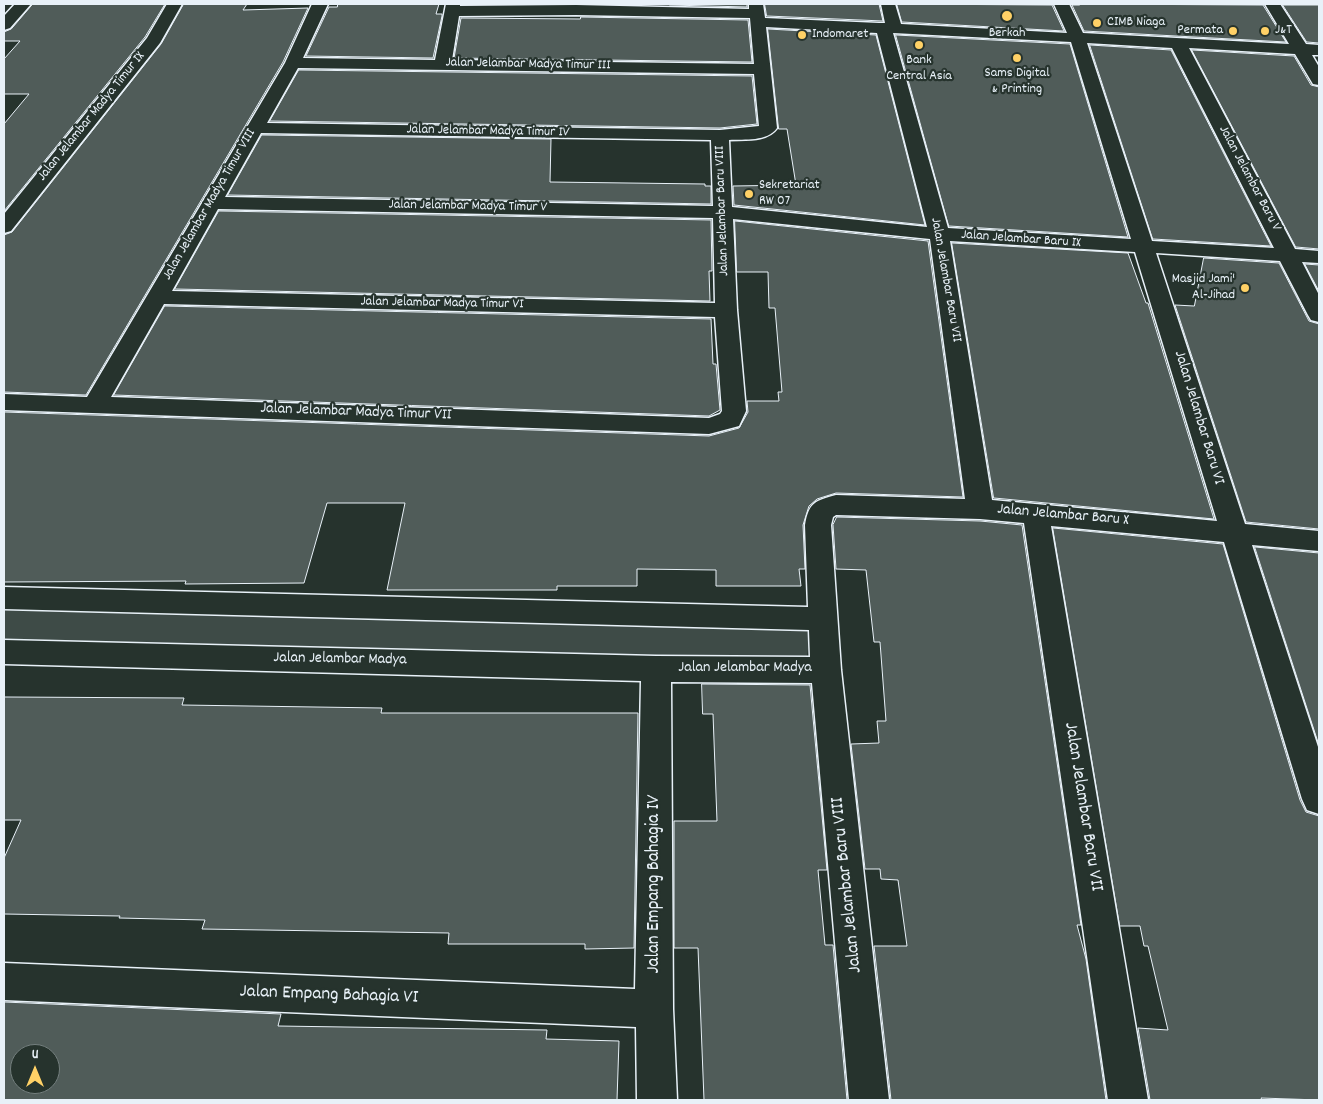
<!DOCTYPE html>
<html>
<head>
<meta charset="utf-8">
<style>
	body { margin:0 }
	#map { position:relative; width:1323px; height:1104px; overflow:hidden; background:#26332d; font-family:Dekko,sans-serif }
	canvas { display:block }
	.frame { position:absolute; inset:0; border:5px solid #e8f1f8; pointer-events:none }
	.north { position:absolute; left:10px; top:1044px; width:50px; height:50px; box-sizing:border-box; background:#26332d; border:1px solid #747f7e; border-radius:50%; rotate:0deg; font-size:14px; font-weight:700; line-height:20px; text-align:center; color:#e8f1f8 }
	.north::after { content:''; display:block; margin:auto; width:18px; height:22px; background:#ffd166; clip-path:polygon(50% 0,100% 100%,50% 72%,0 100%) }
</style>
</head>
<body>
<div id="map">
<canvas width="1323" height="1104"></canvas>
<div class="frame"></div>
<div class="north">U</div>
</div>
<script>
const c = document.querySelector('canvas').getContext('2d');
c.lineJoin = 'round';
function fill(path, color) { c.fillStyle = color; c.fill(path, 'evenodd'); }
function trace(path, color, width, dash) { c.strokeStyle = color; c.lineWidth = width; c.lineCap = dash ? 'butt' : 'round'; c.setLineDash(dash || []); c.stroke(path); }
function write(font, color, halo, rows, align = 'center') {
  c.font = font + ' Dekko,sans-serif'; c.lineWidth = 4.5; c.setLineDash([]); c.textBaseline = 'middle'; c.strokeStyle = halo; c.fillStyle = color; for (const [text, x, y, turn = 0] of rows) {
    c.save(); c.translate(x, y); c.rotate((+turn || 0) * Math.PI / 180); c.textAlign = isNaN(turn) ? turn : align; if (halo) c.strokeText(text, 0, 0); c.fillText(text, 0, 0); c.restore();
  }
}
fill(new Path2D(`
	M4,602L811,630L805,668L4,662Z`), '#3e4b47');
const building = new Path2D(`
	M33,4H165L145,37L4,211V124L29,94H4V59L20,41H4V32L11,29Z
	M184,4H247L243,10L308,8L283,62L86,395L4,392V235L12,232L161,44Z
	M338,4H439L436,14H442V16L433,58L306,56L329,7H337Z
	M671,4H747V7L670,5Z
	M765,4H879L883,21L767,16Z
	M897,4L1052,5L1064,31L902,22Z
	M1078,4L1263,5L1286,42L1084,31L1072,5H1079Z
	M1283,5H1319V43L1307,42Z
	M581,17L748,20L752,62L454,58L461,18L580,19Z
	M768,29L876,35L925,225L734,205L733,186L796,185L787,129H779Z
	M896,35L1070,44L1128,237L949,226Z
	M1090,45L1171,50L1271,246L1153,239Z
	M1192,50L1294,56L1311,85L1319,87V249L1296,247Z
	M299,70L752,76L757,124L720,128L270,121Z
	M262,135L551,139L550,182L705,184V186H711V204L228,195Z
	M219,211L711,220L712,271H709L710,301L175,289Z
	M735,221L928,241L963,497L836,493L817,499L809,506L803,525L805,569H799L801,586H716V570L637,569V586H557V590H387L405,503H327L304,583L185,584L186,581L4,582V412L709,436L739,428L748,412L747,401H779L778,392H782L775,308H769L768,272H737Z
	M952,243L1128,253L1146,303H1148L1214,519L994,498Z
	M1204,258L1279,263L1309,321L1319,324V529L1246,522L1175,305L1194,306Z
	M1305,264L1319,265V291Z
	M165,306L711,319L713,364H716L720,410L709,416L114,395Z
	M837,517L980,521L1022,525L1081,925H1077L1086,959L1106,1100H891L874,946H907L898,880L881,879L880,869H865L851,744L879,743L877,721H886L880,642H874L866,570L836,569L833,525Z
	M1053,528L1223,544L1300,800L1306,812L1319,816V1100L1261,1098L1262,1100H1150L1138,1028L1168,1030L1148,946H1144L1140,926H1120Z
	M1255,547L1319,553V745Z
	M702,684L810,685L827,870H818L825,945H833L847,1100H704L698,948H674V821H717L713,714H703Z
	M4,697L184,698L182,705L382,708L381,713H638L634,948L585,949V944H448L449,933L202,929L205,920L119,918L120,916L4,914V858L21,820H4Z
	M4,1002L281,1014L278,1026L547,1030L546,1039L619,1041L617,1100H4ZM20,1054H50V1084H20Z`);
fill(building, '#505c59');
trace(building, '#e8f1f8', 1);
const minor = new Path2D(`
	M15,4H31L10,28L4,30V16Z
	M167,4H182L160,43L11,231L4,233V214L147,38Z
	M312,4H328L303,58L435,60L446,4H460V6L576,5L749,9V4H763L765,18L879,23H885L881,4H895L901,24L1067,33L1054,4H1069L1083,33L1289,44L1265,4H1280L1306,44L1319,45V55H1312L1319,67V85L1313,84L1295,54L1189,48L1295,249L1319,251V263L1302,262L1319,295V322L1311,320L1308,315L1280,261L1156,253L1245,524L1319,531V551L1252,545L1319,750V814L1307,810L1302,799L1224,542L1051,526L1148,1100H1108L1024,523L980,519L836,515L833,517L831,525L841,670L889,1100H849L812,683L671,682L673,1009L677,1100H637L636,1027L4,1000V963L635,989L641,681L4,664V640L656,656L810,657L809,630L4,609V587L808,607L805,525C809,502 815,501 836,495L965,499L930,239L733,219L737,310L746,411L739,426L709,434L4,410V394L87,397L285,63ZM576,15L750,18L754,64L452,60L459,16ZM766,27L877,33L927,227L732,207L729,140C745,139 767,142 777,128ZM893,33L1071,42L1131,239L948,228ZM1087,43L1172,48L1274,248L1152,241ZM298,68L754,74L759,126L720,130L267,123ZM261,133L711,140L713,206L225,197ZM218,209L713,218L715,303L172,291ZM950,241L1135,252L1217,521L992,500ZM164,304L715,317L722,411L720,414L709,418L111,397Z`);
trace(minor, '#e8f1f8', 3);
fill(minor, '#26332d');
for (const [x, y, r, color] of [
	[1007,16,6,"#ffd166"],
	[1097,23,5,"#ffd166"],
	[1233,31,5,"#ffd166"],
	[1265,31,5,"#ffd166"],
	[802,35,5,"#ffd166"],
	[919,45,5,"#ffd166"],
	[1017,58,5,"#ffd166"],
	[749,194,5,"#ffd166"],
	[1245,288,5,"#ffd166"]
]) { const dot = new Path2D(); dot.arc(x, y, r, 0, 2 * Math.PI); c.fillStyle = color; c.fill(dot); trace(dot, '#26332d', 2); }
write('14px', '#e8f1f8', '#26332d', [
	["CIMB Niaga",1107,23],
	["Permata",1223,31,"right"],
	["J&T",1275,31],
	["Berkah",1007,34,"center"],
	["Indomaret",812,35],
	["Bank",919,61,"center"],
	["Central Asia",919,77,"center"],
	["Sams Digital",1017,74,"center"],
	["& Printing",1017,90,"center"],
	["Sekretariat",759,186],
	["RW 07",759,202],
	["Masjid Jami'",1235,280,"right"],
	["Al-Jihad",1235,296,"right"]
], 'left');
write('14px', '#e8f1f8', '#26332d', [
	["Jalan Jelambar Madya Timur III",528,65,1],
	["Jalan Jelambar Madya Timur IX",92,117,-51],
	["Jalan Jelambar Madya Timur IV",488,132,1],
	["Jalan Jelambar Baru V",1249,179,62],
	["Jalan Jelambar Madya Timur VIII",210,205,-60],
	["Jalan Jelambar Madya Timur V",468,207,1],
	["Jalan Jelambar Baru VIII",723,211,-92],
	["Jalan Jelambar Baru IX",1021,240,4],
	["Jalan Jelambar Baru VII",945,280,80],
	["Jalan Jelambar Madya Timur VI",442,304,1]
]);
write('16px', '#e8f1f8', '#26332d', [
	["Jalan Jelambar Madya Timur VII",356,413,2],
	["Jalan Jelambar Baru VI",1198,418,73],
	["Jalan Jelambar Baru X",1063,516,5],
	["Jalan Jelambar Madya",340,660,1],
	["Jalan Jelambar Madya",745,669]
]);
write('19px', '#e8f1f8', '#26332d', [
	["Jalan Jelambar Baru VII",1082,807,81],
	["Jalan Empang Bahagia IV",655,884,-90],
	["Jalan Jelambar Baru VIII",848,885,-96],
	["Jalan Empang Bahagia VI",329,996,2]
]);
</script>
</body>
</html>
